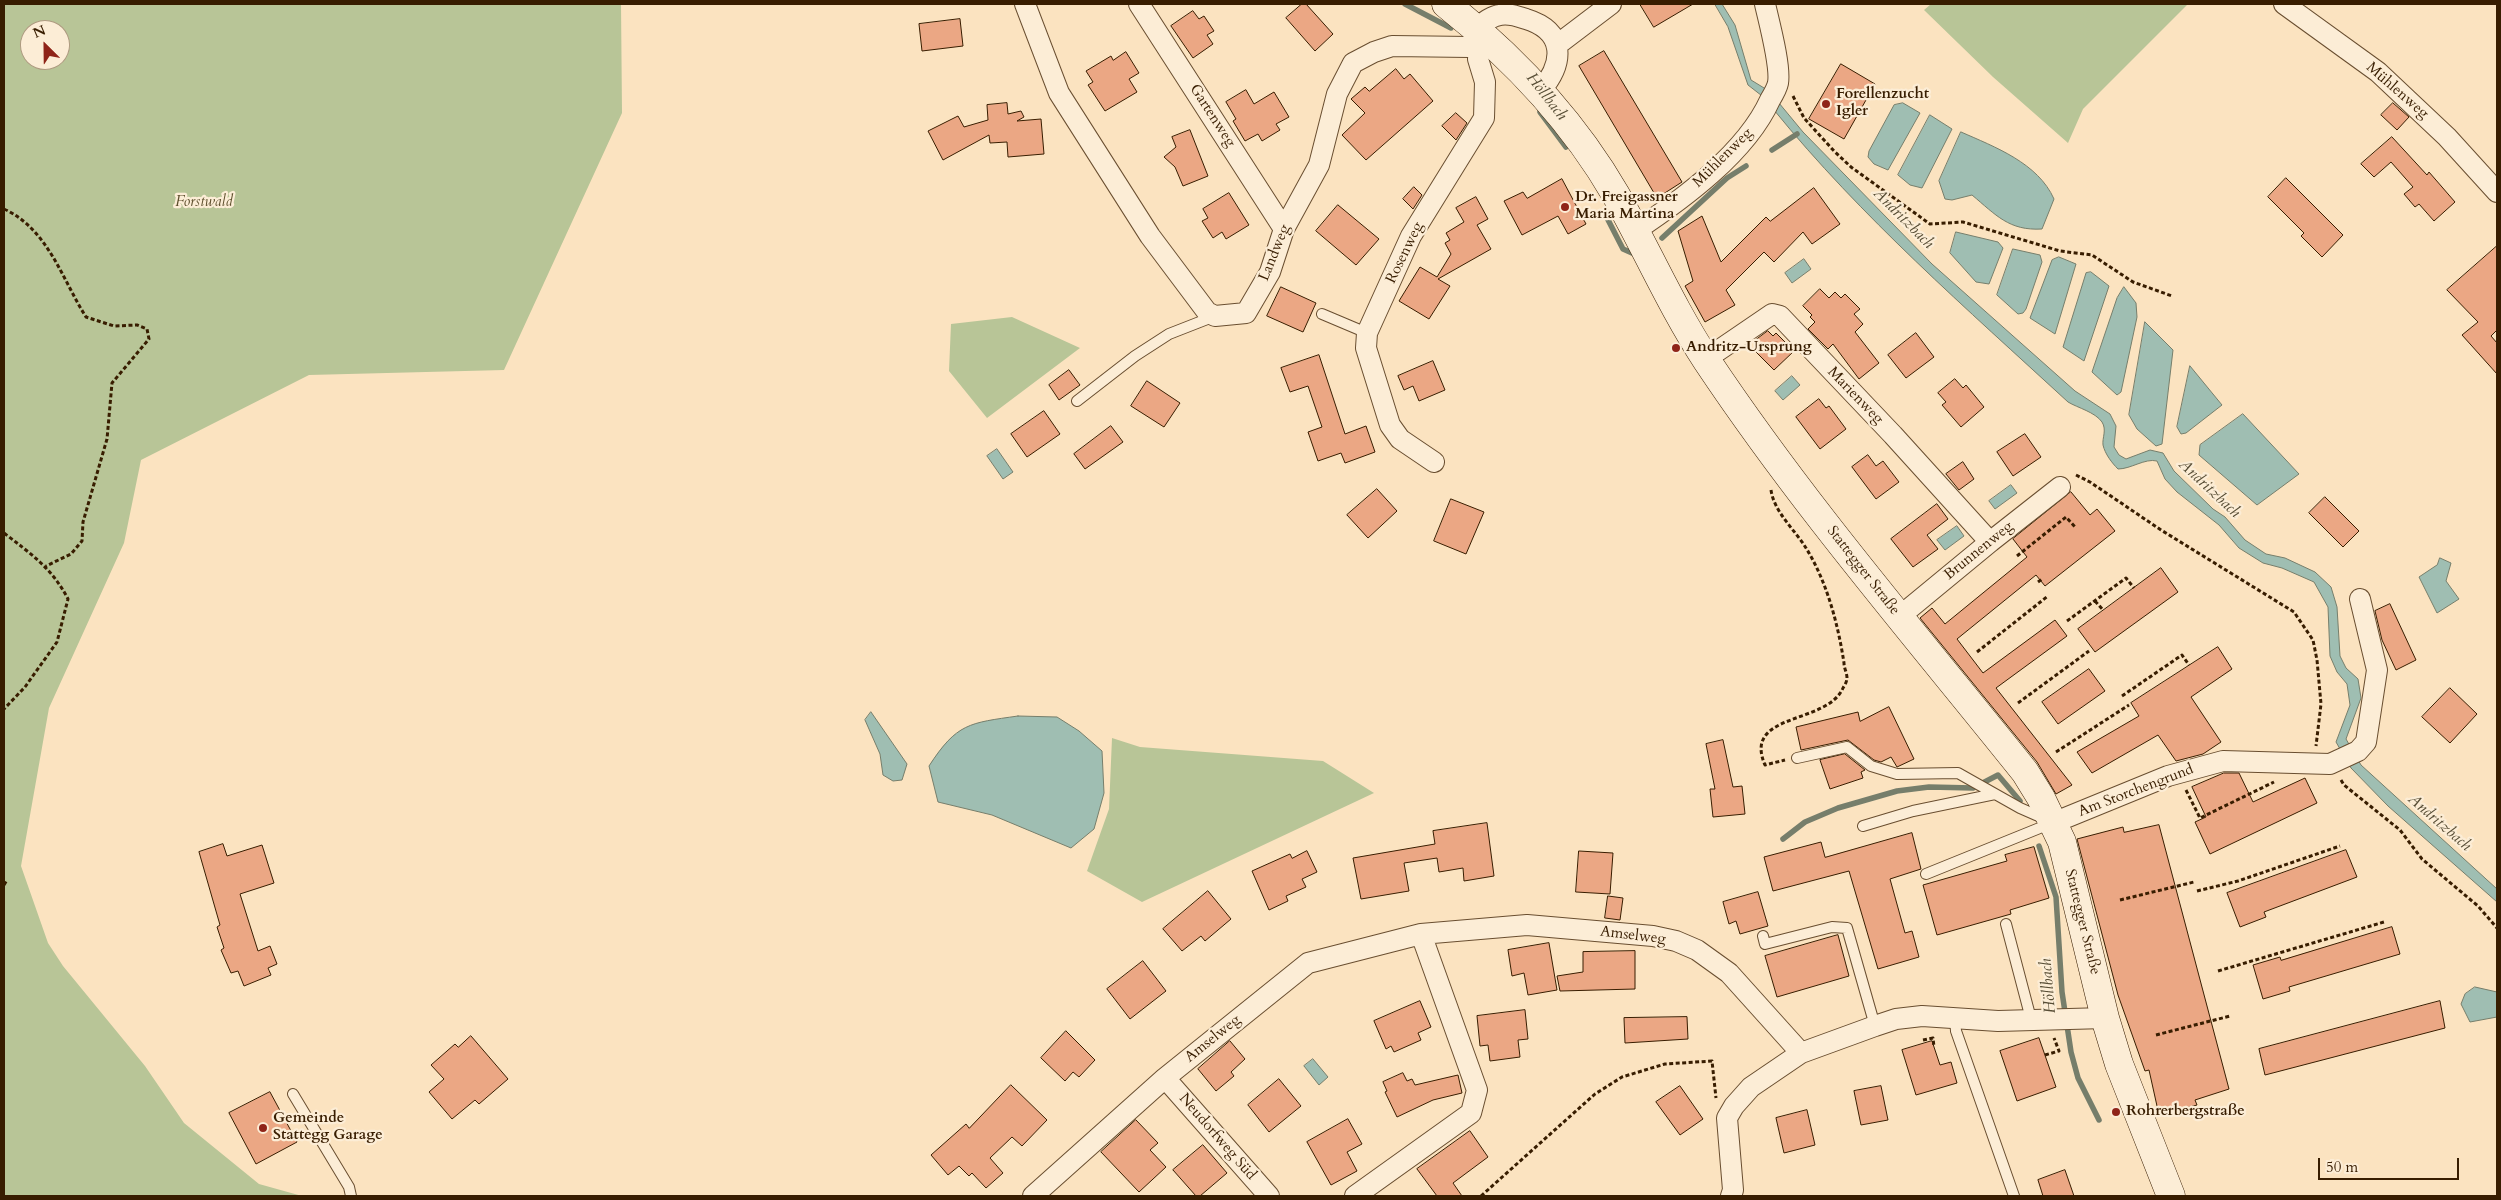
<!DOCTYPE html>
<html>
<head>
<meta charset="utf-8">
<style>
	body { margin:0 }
	#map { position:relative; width:2501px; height:1200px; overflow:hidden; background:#fbe3c0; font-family:Cardo,serif }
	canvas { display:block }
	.frame { position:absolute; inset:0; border:5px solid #381d00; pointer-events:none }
	.north { position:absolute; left:20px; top:20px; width:50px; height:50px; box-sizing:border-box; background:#fcedd6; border:1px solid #ae9a80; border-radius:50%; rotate:337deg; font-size:14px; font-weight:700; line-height:20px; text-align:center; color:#381d00 }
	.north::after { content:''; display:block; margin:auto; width:18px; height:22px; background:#8f2418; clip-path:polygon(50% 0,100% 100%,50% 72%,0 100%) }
	.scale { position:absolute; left:2318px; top:1158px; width:141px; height:22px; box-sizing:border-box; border:2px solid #381d00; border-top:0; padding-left:6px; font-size:15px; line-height:18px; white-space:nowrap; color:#381d00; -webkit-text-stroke:4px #fcedd6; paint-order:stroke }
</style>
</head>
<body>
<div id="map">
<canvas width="2501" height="1200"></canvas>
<div class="frame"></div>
<div class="north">N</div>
<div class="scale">50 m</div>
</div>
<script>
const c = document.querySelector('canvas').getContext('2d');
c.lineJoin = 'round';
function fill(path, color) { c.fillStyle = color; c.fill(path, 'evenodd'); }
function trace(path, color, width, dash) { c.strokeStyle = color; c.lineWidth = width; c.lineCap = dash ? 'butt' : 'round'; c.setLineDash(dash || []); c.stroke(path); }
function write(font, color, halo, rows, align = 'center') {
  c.font = font + ' Cardo,serif'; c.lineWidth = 4.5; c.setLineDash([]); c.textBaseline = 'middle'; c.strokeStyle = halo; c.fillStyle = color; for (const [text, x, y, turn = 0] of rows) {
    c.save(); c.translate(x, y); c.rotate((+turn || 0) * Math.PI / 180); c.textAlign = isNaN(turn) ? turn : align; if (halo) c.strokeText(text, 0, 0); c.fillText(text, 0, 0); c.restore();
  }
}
fill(new Path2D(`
	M4,4H621L622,113L504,370L309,375L141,460L124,543L49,708L21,866L48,943L63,966L145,1066L184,1123L259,1184L302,1196H4ZM30,30H60V60H30Z
	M1931,4H2188L2083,109L2068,143L1993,77L1924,10Z
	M1012,317L1080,348L987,418L949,371L951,324Z
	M1112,738L1140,747L1323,761L1374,793L1142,902L1087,871L1109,809Z`), '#b8c597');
const water = new Path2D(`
	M1715,4H1722L1735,25L1751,80L1769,91L1766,99L1748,85L1728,27Z
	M1779,103L1803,132L1932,264L2075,391L2110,414L2116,426L2114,447L2119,455L2126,459L2150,450L2163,453L2174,471L2213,509L2225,517L2245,540L2266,554L2285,558L2315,572L2331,587L2337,607L2340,656L2346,668L2358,679L2361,698L2346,739L2361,765L2497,889V902L2388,806L2351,768L2336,742L2350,705L2347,684L2337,672L2330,656L2328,607L2314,582L2282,568L2263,563L2239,548L2219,525L2177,492L2165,479L2157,461C2145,458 2131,469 2118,469C2112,463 2105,454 2103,445C2102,438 2107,430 2102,422C2095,412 2078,408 2068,402C1967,309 1861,217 1774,110Z
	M1903,103L1920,113L1888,170L1874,164L1868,157L1869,151L1894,105Z
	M1930,115L1952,129L1922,188L1910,185L1898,175Z
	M1961,132C1995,147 2038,163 2054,199L2042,229C2009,231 1996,215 1972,195L1952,200L1945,199L1939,181Z
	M1956,232L1998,242L2003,248L1989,284L1976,282L1950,253Z
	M2013,249L2040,255L2042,262L2026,309L2023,313L2018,314L1997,295Z
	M2059,257L2076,264L2055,334L2030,318L2052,260Z
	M1804,259L1811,269L1792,283L1785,273Z
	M2091,272L2109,286L2084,361L2063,347L2086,273Z
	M2124,287L2136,303L2137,317L2121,392L2117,395L2092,372L2117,298Z
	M2145,322L2173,350L2162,444L2156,446L2137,429L2129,415Z
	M2190,366L2222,405L2186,433L2181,434L2177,427Z
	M1792,376L1800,385L1783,400L1775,391Z
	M2243,414L2299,474L2257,505L2199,455L2200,445Z
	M997,449L1013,472L1003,479L987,456Z
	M2011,485L2017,493L1995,509L1989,501Z
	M1957,526L1964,536L1945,550L1937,540Z
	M2440,558L2451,563L2446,581L2459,599L2437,613L2419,577L2437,565Z
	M871,712L907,764L902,780L893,781L883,775L880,754L865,720Z
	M1018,716L1057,717L1079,731L1102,751L1104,793L1094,829L1071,848L992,815L938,802L929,766C957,723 969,723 1018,716Z
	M2475,987L2497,992V1017L2470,1022L2461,1004L2465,994Z
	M1313,1059L1328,1077L1319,1085L1304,1066Z`);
fill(water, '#9fbeb2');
trace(water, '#767e6b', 1);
trace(new Path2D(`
	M1405,4L1451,28
	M1540,112L1566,147
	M1772,150L1797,134
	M1605,214L1623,249L1632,253
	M1662,238L1727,178L1746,166
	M1783,839L1805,822L1838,808L1897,791L1929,787L1973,788L1998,775L2020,801
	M2039,846L2056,897L2062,992L2071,1052L2078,1078L2099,1120`), '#767e6b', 5.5);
const building = new Path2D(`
	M1302,4H1306L1333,34L1315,51L1286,18Z
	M1640,4H1693L1654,27Z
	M1193,11L1199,19L1204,16L1214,31L1207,35L1213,44L1193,58L1171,26Z
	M960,19L963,46L922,51L919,24Z
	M1604,51L1682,182L1657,198L1579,66Z
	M1126,52L1139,73L1129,79L1137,92L1105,111L1088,85L1093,82L1086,71L1111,56L1113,60Z
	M1841,64L1875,84L1844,139L1809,119Z
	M1396,69L1404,79L1410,74L1433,101L1366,160L1342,135L1365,113L1351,99L1365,87L1369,91Z
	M1246,90L1254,104L1274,92L1289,117L1276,124L1280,130L1262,141L1258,134L1245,141L1233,121L1236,119L1226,102Z
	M1007,103L1008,114L1021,111L1024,117L1017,121L1041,119L1044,154L1008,157L1007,142L990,143L989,135L943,160L928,131L958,116L964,127L988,120L987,105Z
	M2393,103L2409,117L2397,130L2381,115Z
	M1456,113L1467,123L1456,140L1442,126Z
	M1190,130L1208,176L1183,186L1175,167L1164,157L1176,147L1172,137Z
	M2392,137L2427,175L2429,172L2455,202L2434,221L2419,204L2415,207L2404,194L2413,187L2391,162L2374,177L2361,164Z
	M2286,178L2343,235L2322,257L2301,236L2304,233L2268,197Z
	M1562,179L1586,224L1568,234L1558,216L1522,235L1504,201L1523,192L1527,198Z
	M1414,187L1422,195L1413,209L1403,199Z
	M1814,188L1840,224L1812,244L1803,232L1774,262L1764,252L1726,290L1735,305L1705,322L1685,286L1693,281L1678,231L1702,216L1721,262L1766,217L1770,221Z
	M1229,193L1249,225L1226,239L1222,232L1213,238L1202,221L1208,218L1203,209Z
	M1476,197L1488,219L1477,225L1491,249L1438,279L1450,286L1429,319L1399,301L1420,267L1437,277L1451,254L1445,243L1450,240L1446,233L1464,222L1456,208Z
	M1338,205L1379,239L1356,265L1316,231Z
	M2497,246V330L2491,336L2497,343V374L2462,335L2478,322L2447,290Z
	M1281,287L1316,303L1303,332L1267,316Z
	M1820,289L1829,298L1835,292L1841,298L1845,294L1860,309L1854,314L1863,324L1855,332L1879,363L1859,379L1833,344L1828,349L1808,329L1815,322L1810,317L1812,315L1803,306Z
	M1768,331L1773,336L1776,333L1794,351L1774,370L1756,352L1762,346L1756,340Z
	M1916,333L1934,357L1906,378L1888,355Z
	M1319,355L1345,434L1366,426L1375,452L1345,463L1341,453L1318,461L1308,432L1322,427L1308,386L1290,392L1281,368Z
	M1433,361L1445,390L1419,401L1413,386L1404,390L1398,376Z
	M1069,370L1080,385L1059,400L1049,385Z
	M1955,379L1963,388L1966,385L1984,407L1961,427L1942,405L1946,402L1938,393Z
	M1147,381L1180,403L1164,427L1131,406Z
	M1819,399L1826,408L1829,406L1846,429L1820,449L1796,417Z
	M1044,411L1060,434L1027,457L1011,434Z
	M1111,426L1123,442L1085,469L1074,454Z
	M2025,434L2041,457L2013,476L1997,452Z
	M1868,455L1876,466L1883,461L1899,482L1876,499L1852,467Z
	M1963,462L1974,479L1959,490L1946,474Z
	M1377,489L1397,511L1368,538L1347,515Z
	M2071,492L2090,515L2097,509L2115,531L2045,586L2036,575L1957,639L1983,673L2055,620L2067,636L1996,688L2072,785L2056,794L2037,762L1920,618L1932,608L1945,624L2027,557L2013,539Z
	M2325,497L2359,531L2343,547L2309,513Z
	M1451,499L1484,512L1466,554L1434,541Z
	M1937,504L1948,519L1927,535L1938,549L1913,567L1891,539Z
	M2161,568L2178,592L2095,652L2078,629Z
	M2390,604L2416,660L2396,670L2382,640L2375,611Z
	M2218,647L2232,669L2191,697L2221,742L2203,754L2176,761L2158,735L2092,773L2077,752L2139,716L2131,703Z
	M2089,669L2105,691L2058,724L2042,702Z
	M2450,688L2477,714L2450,743L2422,717Z
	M1889,707L1914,759L1897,767L1891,757L1881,762L1874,760L1848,740L1801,750L1796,727L1858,712L1860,721Z
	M1723,740L1733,787L1742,786L1745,814L1713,817L1710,789H1715L1706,744Z
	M1845,754L1865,770L1861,772L1863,778L1830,789L1820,760Z
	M2224,773H2239L2253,802L2305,778L2317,803L2210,854L2195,822L2206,817L2192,787Z
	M1487,823L1494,876L1464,881L1463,868L1439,872L1437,858L1404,863L1409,891L1361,899L1353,858L1435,844L1433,831Z
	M2159,825L2229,1089L2195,1100L2197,1105L2159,1115L2149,1070L2145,1071L2118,995L2077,839L2123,827L2124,832Z
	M1912,833L1921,869L1890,879L1905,933L1912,931L1919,957L1878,969L1849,871L1773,891L1764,857L1821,842L1825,857Z
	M223,844L227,856L262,845L274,883L240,894L258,951L270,946L277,964L268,968L271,975L244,986L238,971L231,973L221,950L224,948L217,927L220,925L199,852Z
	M2034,847L2049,898L2010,910L2011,914L1937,935L1923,885L2007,861L2005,855Z
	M2346,850L2357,877L2264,912L2266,917L2240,927L2227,893Z
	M1307,851L1317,872L1302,879L1306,887L1286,896L1288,901L1269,910L1252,871L1290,854L1292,858Z
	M1579,851L1613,853L1610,894L1576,892Z
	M1208,891L1231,919L1205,941L1201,936L1182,951L1163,929Z
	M1758,892L1768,926L1740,934L1736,921L1729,924L1723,902Z
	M1608,896L1623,898L1620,920L1605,918Z
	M2392,927L2400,954L2289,987L2290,991L2263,999L2253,965L2280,957L2281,960Z
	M1838,935L1849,976L1777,997L1765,956Z
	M1549,943L1557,990L1528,995L1524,973L1512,976L1508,950Z
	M1635,951V989L1560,991L1557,976L1583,972V952Z
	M1143,961L1166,991L1130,1019L1107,989Z
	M1420,1001L1431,1027L1418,1033L1421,1040L1394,1052L1391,1046L1386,1049L1374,1021Z
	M2440,1001L2445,1028L2265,1075L2259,1049Z
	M1525,1010L1528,1039L1518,1040L1520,1057L1490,1061L1488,1045L1480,1046L1477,1016Z
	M1687,1017L1688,1039L1625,1043L1624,1018Z
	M1066,1031L1095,1060L1079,1077L1073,1072L1065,1081L1041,1058Z
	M471,1036L508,1079L479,1104L475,1100L452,1119L429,1092L444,1079L431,1065L455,1044L458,1047Z
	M2039,1038L2056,1087L2017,1101L2000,1051Z
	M1230,1041L1245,1059L1231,1072L1234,1076L1216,1091L1198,1069Z
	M1932,1041L1940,1065L1951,1062L1957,1083L1916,1095L1902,1050Z
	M1403,1073L1407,1081L1412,1079L1415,1085L1458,1075L1462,1093L1433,1100L1397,1117L1385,1092L1387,1091L1383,1082Z
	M1279,1079L1301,1106L1269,1132L1248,1105Z
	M1011,1085L1047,1120L1022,1146L1012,1137L990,1158L1003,1173L986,1188L972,1173L969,1176L959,1166L948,1175L931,1155L966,1124L969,1128Z
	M1680,1086L1703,1119L1680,1135L1656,1102Z
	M1881,1086L1888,1120L1861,1125L1854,1091Z
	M270,1092L297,1142L256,1164L229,1113Z
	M1807,1110L1815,1145L1784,1153L1776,1118Z
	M1348,1119L1362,1144L1347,1152L1357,1171L1331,1185L1307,1142Z
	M1136,1120L1158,1143L1150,1150L1166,1167L1139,1192L1101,1152Z
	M1470,1131L1488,1157L1453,1183L1462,1196H1437L1417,1169Z
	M1203,1145L1227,1173L1200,1196H1196L1173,1170Z
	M2065,1170L2074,1196H2043L2038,1180Z`);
fill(building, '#eba784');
trace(building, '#381d00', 1);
const lane = new Path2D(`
	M1322,314L1367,333
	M1077,401L1135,356L1169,334L1215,316
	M1797,758L1847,747L1871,766L1897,774L1958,773L2020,808L2045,819
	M1863,826L1913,811L1995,794
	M1926,874L2052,823
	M2006,924L2031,1019
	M1763,936L1765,944L1832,927L1847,928L1875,1026
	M1955,1019L1956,1031L2014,1196
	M293,1094L349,1187L351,1196`);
const street = new Path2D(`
	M1025,4L1059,93L1150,236L1207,312L1215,316L1246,313L1270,272L1284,229L1319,165L1337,94L1353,63L1374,52L1392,46L1470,47L1483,33
	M1139,4L1284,229
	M2284,4L2378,72L2447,137L2497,192
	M1476,28C1483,23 1491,16 1500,15C1509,13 1517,16 1526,19C1565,31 1565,62 1541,90
	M1557,45L1611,4
	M1635,231C1683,199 1746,153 1770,100C1773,95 1777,88 1778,83C1781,66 1769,22 1765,4
	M1706,359L1772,314L1780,316L1893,435L1990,542
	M1434,462L1400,439L1390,425L1366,348L1367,333L1411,236L1484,118L1485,82L1478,59L1483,33
	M1899,617L1990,542L2060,487
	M2053,823L2168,776L2223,761L2330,764L2358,751L2366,742L2377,670L2360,599
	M1165,1078L1269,1196
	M1033,1196L1165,1078L1308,963L1421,934L1527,925L1653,936L1676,941L1697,950L1729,973L1801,1053
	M1355,1196L1471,1113L1477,1090L1421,934
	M1731,1196L1733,1190L1727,1118L1734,1106L1751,1087L1801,1053L1875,1026L1896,1019L1922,1016L1998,1021L2105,1018`);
const secondary = new Path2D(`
	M1446,4C1514,58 1572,119 1616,195C1647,250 1672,308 1707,361C1803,505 1917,637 2025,772L2041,798L2062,842L2105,1018L2119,1064L2171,1196`);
trace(lane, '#694e30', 12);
trace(street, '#694e30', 22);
trace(secondary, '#381d00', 29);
trace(new Path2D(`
	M1793,96L1804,118L1834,151L1851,167L1930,224L1963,222L2060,251L2092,255L2133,282L2172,296
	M4,209C48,229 62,279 86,317L114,326L137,325L147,329L149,339L112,383L107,439L83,522L82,541L71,554L46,566
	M2076,475L2090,482L2161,530L2294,612L2313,640L2317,660L2321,704L2316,746
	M1771,490C1774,512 1795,530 1806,548C1827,582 1838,624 1844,663C1844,668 1847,673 1847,678C1847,681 1845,685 1843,688C1827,725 1742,712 1765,765L1785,760
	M4,533C31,554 52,568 68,599L57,642L25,687L4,709
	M2017,556L2066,517L2075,527
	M2038,582L2042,579
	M2095,601L2103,610
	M2067,621L2126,578L2134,588
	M1977,652L2048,596
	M2122,696L2182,655L2189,665
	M2018,703L2089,651
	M2056,752L2129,705
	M2341,780L2344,785L2400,830L2422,859L2478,906L2497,928
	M2186,790L2200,818L2274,782
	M4,885L7,880
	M2197,891L2238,881L2340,846
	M2120,900L2194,882
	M2218,971L2384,922
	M2156,1035L2230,1016
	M1923,1040L1933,1038L1934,1047
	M2045,1055L2059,1051L2054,1038
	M1481,1196L1595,1094L1622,1077L1665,1064L1712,1061L1716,1098`), '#381d00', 3, [4, 2.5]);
trace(lane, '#fcedd6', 10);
trace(street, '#fcedd6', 20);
trace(secondary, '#fcedd6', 28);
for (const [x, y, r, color] of [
	[1826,104,5,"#8f2418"],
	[1565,207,5,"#8f2418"],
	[1676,348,5,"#8f2418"],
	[2116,1112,5,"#8f2418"],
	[263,1128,5,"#8f2418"]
]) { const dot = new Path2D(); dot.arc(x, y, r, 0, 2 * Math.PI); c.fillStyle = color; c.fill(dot); trace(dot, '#fcedd6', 2); }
write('15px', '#381d00', '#fcedd6', [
	["Mühlenweg",2397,91,41],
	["Gartenweg",1212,116,57],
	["Mühlenweg",1723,158,-45],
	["Landweg",1275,253,-68],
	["Rosenweg",1405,253,-64],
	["Marienweg",1855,396,46],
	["Brunnenweg",1979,551,-39],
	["Stattegger Straße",1863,571,52],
	["Am Storchengrund",2136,791,-21],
	["Stattegger Straße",2082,922,76],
	["Amselweg",1633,936,7],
	["Amselweg",1213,1039,-39],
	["Neudorfweg Süd",1217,1137,49]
]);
write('bold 15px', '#381d00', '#fcedd6', [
	["Forellenzucht",1836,95],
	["Igler",1836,112],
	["Dr. Freigassner",1575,198],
	["Maria Martina",1575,215],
	["Andritz-Ursprung",1686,348],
	["Rohrerbergstraße",2126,1112],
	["Gemeinde",273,1119],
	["Stattegg Garage",273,1136]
], 'left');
write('italic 15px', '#5e4f2d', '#fcedd6', [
	["Forstwald",204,203]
]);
write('italic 16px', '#574d35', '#fcedd6', [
	["Höllbach",1546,97,52],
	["Andritzbach",1903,219,45],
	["Andritzbach",2209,489,43],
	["Andritzbach",2439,823,41],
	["Höllbach",2049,986,-95]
]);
</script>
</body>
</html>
